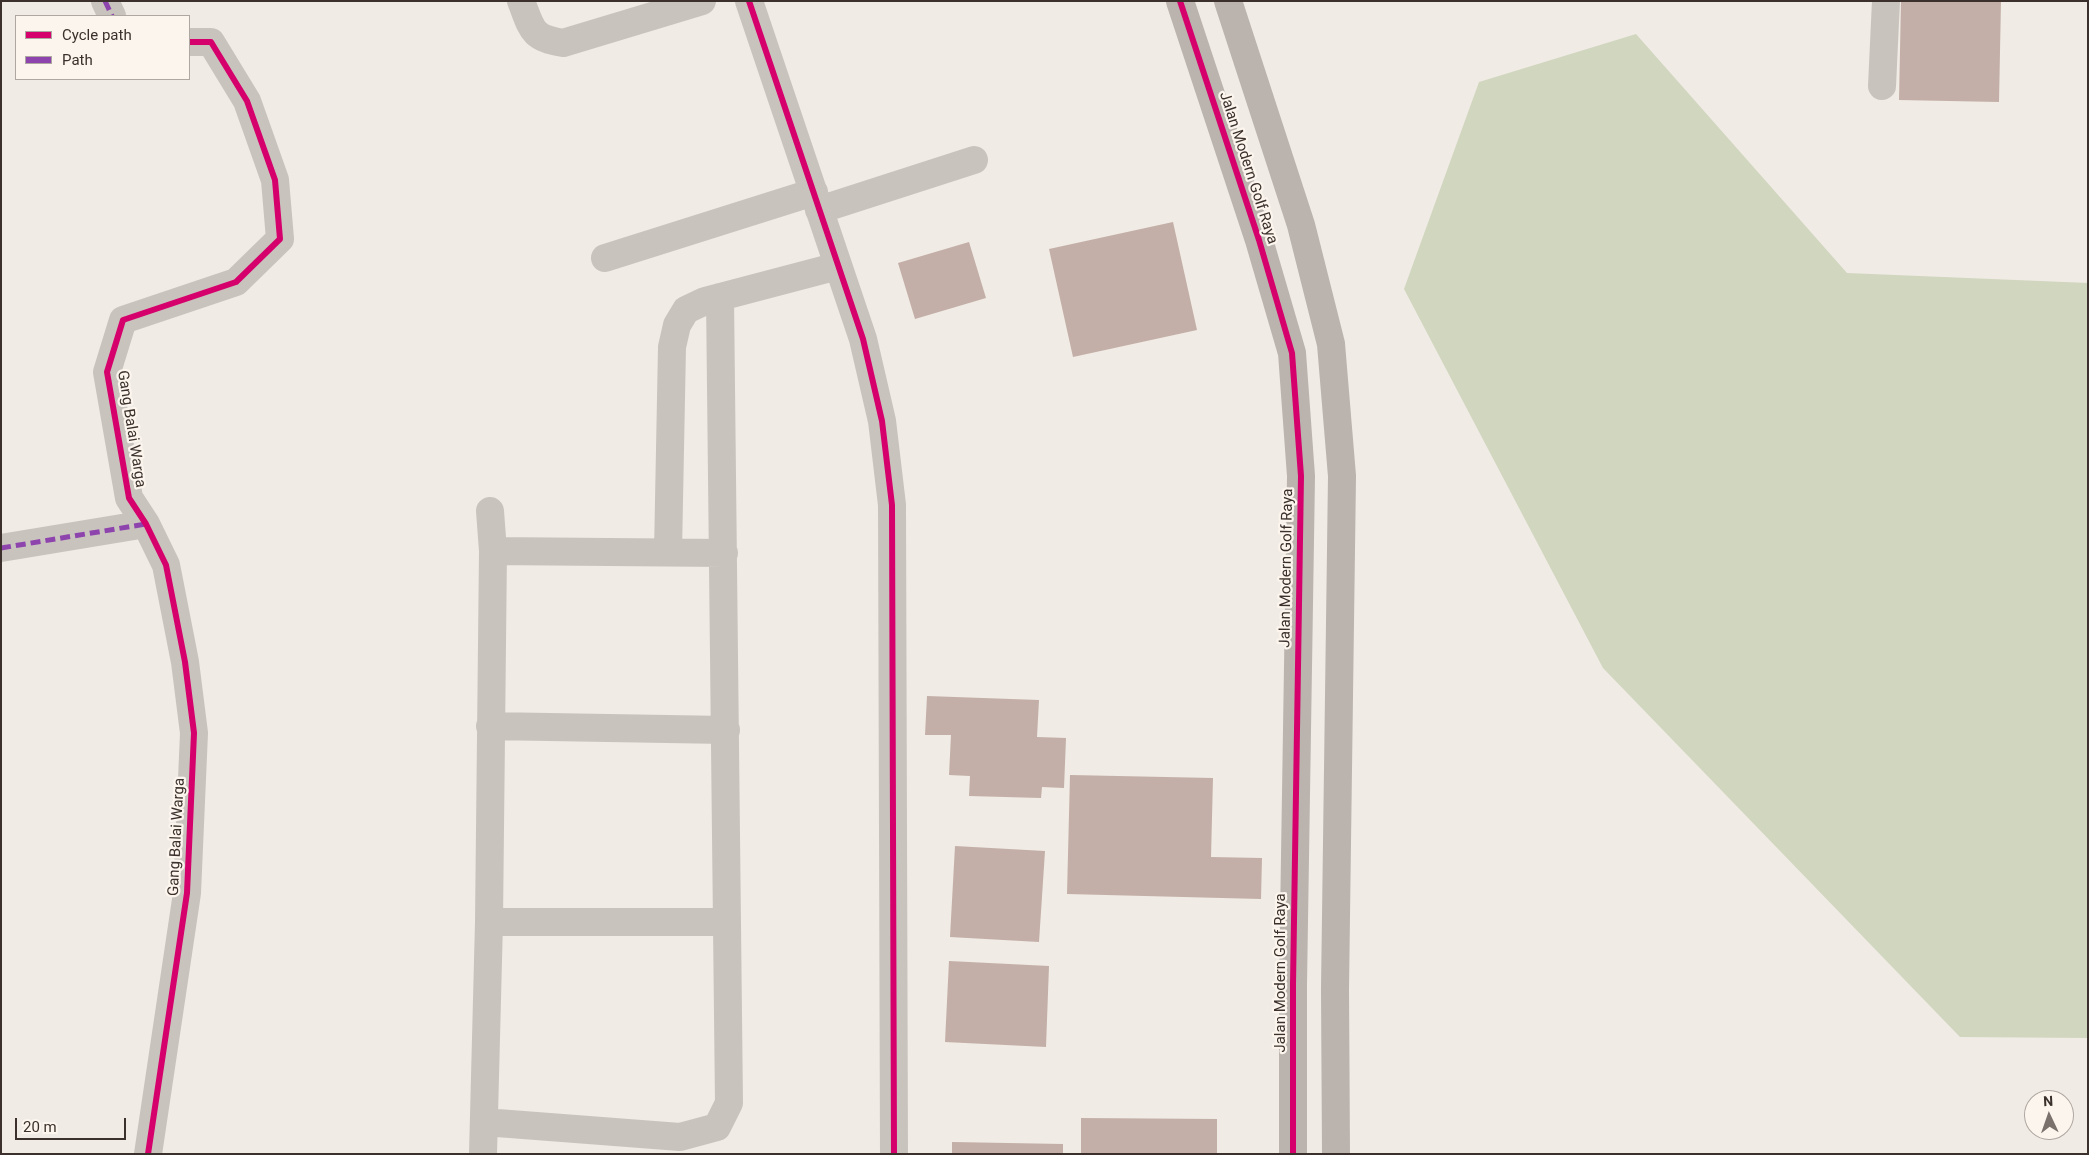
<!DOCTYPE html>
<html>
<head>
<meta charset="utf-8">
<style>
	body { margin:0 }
	#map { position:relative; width:2089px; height:1155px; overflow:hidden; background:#f0ebe5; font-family:Roboto,sans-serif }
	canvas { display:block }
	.frame { position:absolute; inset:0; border:2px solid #3b302b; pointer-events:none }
	.legend { position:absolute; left:15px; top:15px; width:175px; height:65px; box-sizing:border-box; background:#fbf5ee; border:1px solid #aea6a0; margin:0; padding:6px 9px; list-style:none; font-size:15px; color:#3b302b }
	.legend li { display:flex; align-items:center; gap:10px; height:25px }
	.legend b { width:25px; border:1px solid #aea6a0 }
	.north { position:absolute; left:2024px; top:1090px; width:50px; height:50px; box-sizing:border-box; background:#fbf5ee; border:1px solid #aea6a0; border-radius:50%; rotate:357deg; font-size:14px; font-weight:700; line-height:20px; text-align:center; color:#3b302b }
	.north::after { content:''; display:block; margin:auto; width:18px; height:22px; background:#7a716c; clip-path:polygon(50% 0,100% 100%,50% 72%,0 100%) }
	.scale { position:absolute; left:15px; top:1118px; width:111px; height:22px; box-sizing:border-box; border:2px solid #3b302b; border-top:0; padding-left:6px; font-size:15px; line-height:18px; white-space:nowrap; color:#3b302b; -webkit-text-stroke:4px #fbf5ee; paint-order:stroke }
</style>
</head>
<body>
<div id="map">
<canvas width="2089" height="1155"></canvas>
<div class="frame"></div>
<ul class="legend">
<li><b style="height:6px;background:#d6006c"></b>Cycle path</li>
<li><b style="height:6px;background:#8e44ad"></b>Path</li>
</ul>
<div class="north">N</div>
<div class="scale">20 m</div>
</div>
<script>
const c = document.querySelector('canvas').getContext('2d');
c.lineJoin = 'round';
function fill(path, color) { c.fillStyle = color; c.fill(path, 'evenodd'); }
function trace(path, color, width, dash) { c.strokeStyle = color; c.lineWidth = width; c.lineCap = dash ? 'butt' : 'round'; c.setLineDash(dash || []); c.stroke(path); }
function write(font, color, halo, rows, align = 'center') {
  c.font = font + ' Roboto,sans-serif'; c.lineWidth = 4.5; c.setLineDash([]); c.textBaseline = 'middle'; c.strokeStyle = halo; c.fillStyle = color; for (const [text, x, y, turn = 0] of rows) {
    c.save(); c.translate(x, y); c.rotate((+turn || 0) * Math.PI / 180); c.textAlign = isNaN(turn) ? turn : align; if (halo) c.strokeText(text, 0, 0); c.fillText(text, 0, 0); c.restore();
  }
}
fill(new Path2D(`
	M1636,34L1847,273L2088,283V1038L1960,1037L1603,668L1404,289L1479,82Z`), '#d1d6bf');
fill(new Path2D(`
	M1901,1H2001L1999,102L1899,100Z
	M1173,222L1197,330L1073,357L1049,249Z
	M969,242L986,298L915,319L898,263Z
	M927,696L1039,700L1037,737L1066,738L1064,788L1042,787L1041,798L969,796L970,776L949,775L951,735H925Z
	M1070,775L1213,778L1211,857L1262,858L1261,899L1067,894Z
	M955,846L1045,851L1039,942L950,937Z
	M949,961L1049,966L1046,1047L945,1042Z
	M1081,1118L1217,1119V1154H1081Z
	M952,1142L1063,1144V1154H952Z`), '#c3afa7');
trace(new Path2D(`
	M105,1L112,16
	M521,1C532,29 531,38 563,43L702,1
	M749,1L863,339L882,421L892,505L894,1154
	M1882,86L1886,1
	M819,210L974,160
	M605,258L814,192
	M1,548L146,524
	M493,551L724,553
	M668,552L672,347L677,325L686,310L705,301L838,266
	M490,726L726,730
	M489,922H726
	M484,1122L680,1137L717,1127L729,1103L720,297
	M148,1154L187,893L194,733L185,662L166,565L146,524L129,498L107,372L123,320L236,282L280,239L275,180L247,101L211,42H189
	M483,1154L489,922L493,551L490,511`), '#c9c3be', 28);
trace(new Path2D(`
	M1180,1L1259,240L1292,353L1301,476L1293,984V1154
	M1228,1L1301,225L1331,344L1342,476L1335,989L1336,1154`), '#bab3ae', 28);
trace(new Path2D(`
	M105,1L112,16
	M1,548L146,524`), '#8e44ad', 5, [10, 5]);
trace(new Path2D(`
	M749,1L863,339L882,421L892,505L894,1154
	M1180,1L1259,240L1292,353L1301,476L1293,984V1154
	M148,1154L187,893L194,733L185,662L166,565L146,524L129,498L107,372L123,320L236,282L280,239L275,180L247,101L211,42H189`), '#d6006c', 6);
write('15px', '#3b302b', '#fbf5ee', [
	["Jalan Modern Golf Raya",1248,168,72],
	["Gang Balai Warga",131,429,81],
	["Jalan Modern Golf Raya",1287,568,-89],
	["Gang Balai Warga",177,837,-87],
	["Jalan Modern Golf Raya",1281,973,-90]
]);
</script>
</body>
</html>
